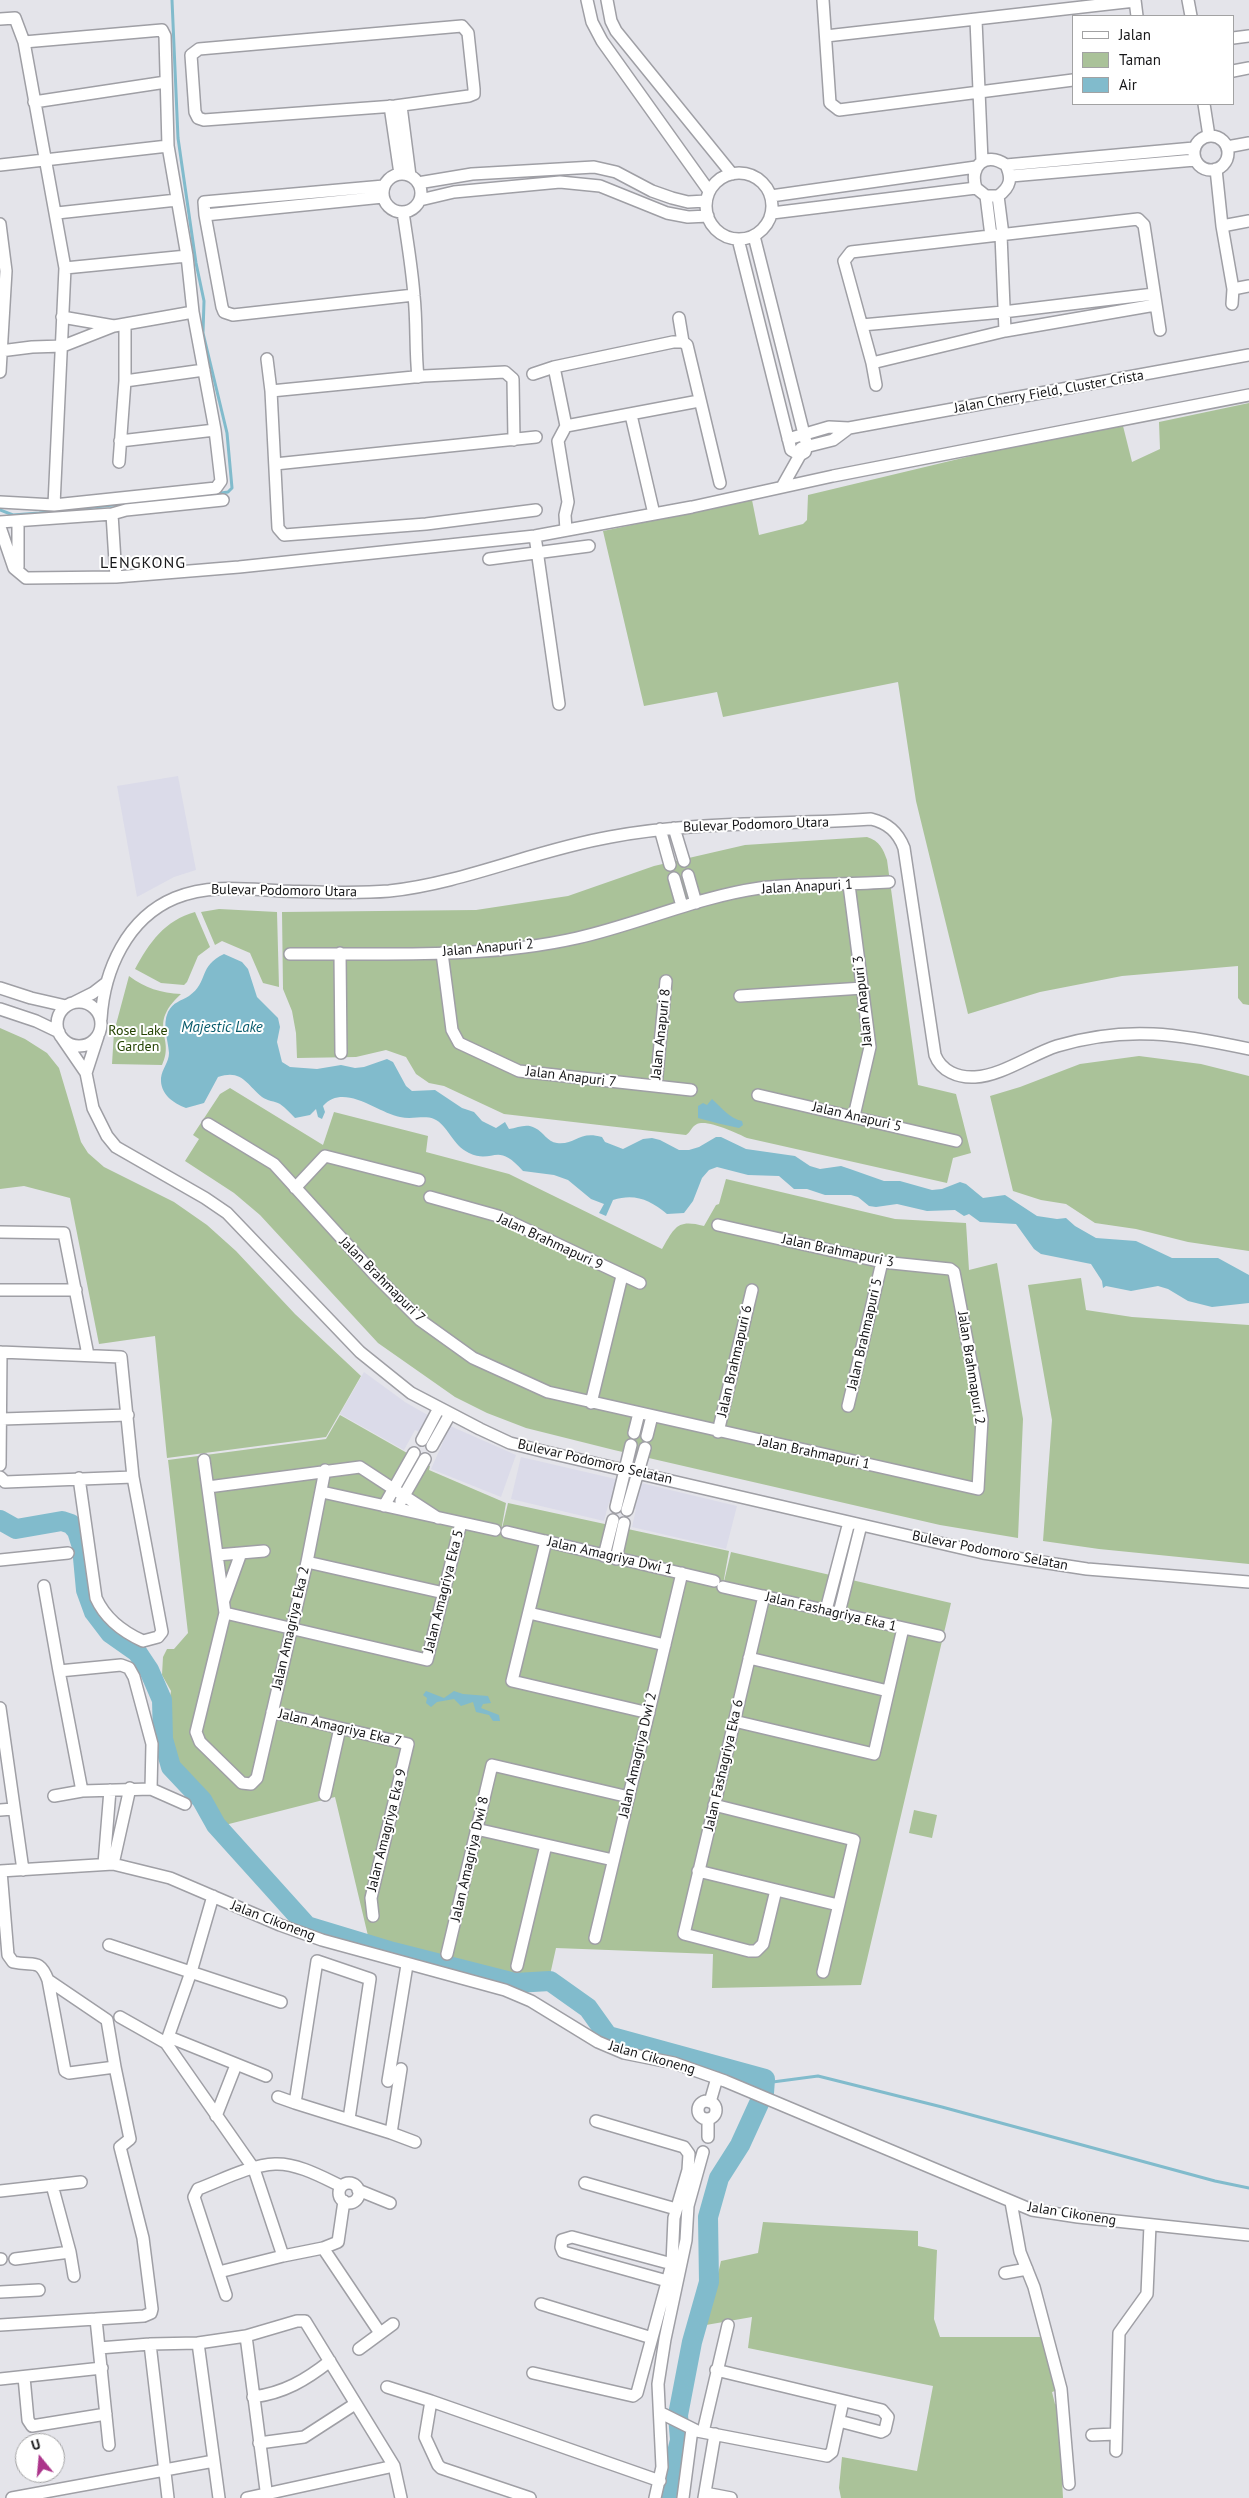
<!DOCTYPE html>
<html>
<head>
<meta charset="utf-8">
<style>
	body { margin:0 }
	#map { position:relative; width:1249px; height:2498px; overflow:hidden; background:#e4e4ea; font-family:"PT Sans",sans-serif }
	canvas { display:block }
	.legend { position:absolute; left:1072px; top:15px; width:162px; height:90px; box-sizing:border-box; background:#fff; border:1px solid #a2a2a3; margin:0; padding:6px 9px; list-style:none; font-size:15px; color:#161618 }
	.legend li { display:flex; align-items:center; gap:10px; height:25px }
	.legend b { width:25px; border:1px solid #a2a2a3 }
	.north { position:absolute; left:15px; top:2433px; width:50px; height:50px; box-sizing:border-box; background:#fff; border:1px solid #a2a2a3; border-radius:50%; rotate:343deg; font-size:14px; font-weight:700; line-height:20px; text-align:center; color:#161618 }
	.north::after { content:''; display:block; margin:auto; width:18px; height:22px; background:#ac358b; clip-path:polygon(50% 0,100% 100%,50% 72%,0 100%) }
</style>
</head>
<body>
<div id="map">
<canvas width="1249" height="2498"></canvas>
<ul class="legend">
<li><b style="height:6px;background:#fff"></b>Jalan</li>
<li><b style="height:14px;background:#aac299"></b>Taman</li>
<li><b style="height:14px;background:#81bbcc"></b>Air</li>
</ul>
<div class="north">U</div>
</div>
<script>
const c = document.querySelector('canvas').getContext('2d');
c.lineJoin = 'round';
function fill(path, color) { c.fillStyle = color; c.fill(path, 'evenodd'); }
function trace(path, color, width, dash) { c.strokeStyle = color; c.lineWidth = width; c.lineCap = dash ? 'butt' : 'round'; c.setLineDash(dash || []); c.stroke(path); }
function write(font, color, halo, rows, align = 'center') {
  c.font = font + ' "PT Sans",sans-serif'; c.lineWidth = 4; c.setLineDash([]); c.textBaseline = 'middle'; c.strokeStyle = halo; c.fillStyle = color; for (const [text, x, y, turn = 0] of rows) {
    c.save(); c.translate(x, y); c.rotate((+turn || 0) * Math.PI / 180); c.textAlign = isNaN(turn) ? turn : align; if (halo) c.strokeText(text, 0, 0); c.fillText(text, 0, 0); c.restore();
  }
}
fill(new Path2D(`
	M178,776L196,870L174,877L137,897L117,786Z
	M364,1372L405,1402L431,1417L422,1433L415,1430L404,1450L340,1414Z
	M448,1425L516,1455L501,1497L431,1469L444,1440L440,1437Z
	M521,1457L620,1480L614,1504L609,1502L604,1521L511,1499Z
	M637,1482L737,1506L726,1549L632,1527L636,1509L631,1508Z`), '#dbdbe9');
fill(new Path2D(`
	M1249,403V1005L1243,1004L1238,998V966L1122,976L1040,992L968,1014L916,801L898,682L723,717L717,692L644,706L603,531L752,500L759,535L803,524L807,520L808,495L996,450L1123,426L1132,462L1160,449L1159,422Z
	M867,837C880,841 883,849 887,860L918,1085L956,1094L971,1153L953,1158L947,1183L747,1138C737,1133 707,1119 697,1124C691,1127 691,1132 686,1135L504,1114L444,1086L429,1083L416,1074L406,1057L386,1050L356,1057L297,1058L296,1033L292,1011L283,989L282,912L476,910L568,896L654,866L745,845Z
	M219,909L277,912L279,987L263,983L250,953L222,941L215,945L201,912Z
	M195,912L210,947L198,956L187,982L184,985L161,983L135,969C149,943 165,920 195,912Z
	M129,976C145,988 161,993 181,994C146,1026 176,1037 162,1065L112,1064L114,1032Z
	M0,1028L25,1039L47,1053L59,1068L81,1142L88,1153L104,1167L174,1202L207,1225L236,1251L295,1314L361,1376L326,1437L167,1458L155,1336L99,1344L70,1198L24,1186L0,1189Z
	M1139,1056L1201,1064L1249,1076V1251L1188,1242L1136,1229L1095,1223L1066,1204L1041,1200L1013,1191L990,1096L1020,1087L1080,1064Z
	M230,1088L323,1145L334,1112L428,1136L426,1152L509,1174L662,1249C675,1227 677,1219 704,1226L716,1205L719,1204L726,1179L895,1219L966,1223L969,1270L997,1263L1023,1419L1018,1538L940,1525L614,1450L526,1428L487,1413L455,1397L378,1343L260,1215L234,1193L185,1161L199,1139L193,1135L220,1094Z
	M1081,1278L1086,1310L1132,1317L1249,1325V1564L1099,1549L1043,1541L1052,1420L1028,1285Z
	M340,1415L430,1466L429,1470L506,1503L500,1537L508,1503L729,1551L722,1590L731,1552L951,1603L861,1985L712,1988L713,1954L556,1948L550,1975L525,1981L369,1940L335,1797L221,1826L209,1801L168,1760L166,1722L171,1691L162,1675L163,1657L167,1649H174L188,1633L168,1460L326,1439Z
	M914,1810L937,1815L932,1838L909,1833Z
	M763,2222L918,2231V2246L937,2250L934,2319L940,2337H1041L1055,2391L1052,2392L1055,2404L1058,2405L1063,2498H841L839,2488L842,2457L917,2471L933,2386L748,2348L752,2317L706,2325L721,2261L758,2253Z`), '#aac299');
fill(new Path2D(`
	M224,954L242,962L248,969L257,997L278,1018L280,1027L277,1042L282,1062L290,1067L317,1069L341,1065L355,1068L364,1067L387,1059L393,1062L406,1086L412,1091L435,1090L462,1108L474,1112L482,1121L496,1128L505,1122L509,1129C518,1128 526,1123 535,1128C544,1132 547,1142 557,1143C576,1145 579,1130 602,1137L605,1142L623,1149L643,1139L652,1138L660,1140L679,1150H689L699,1147L716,1137H721L746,1149L795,1156L810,1166L820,1169L841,1166L850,1169L884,1181H900L932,1190L942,1189L960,1182L966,1184L983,1198L1005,1195L1037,1216L1057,1219L1066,1218L1075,1226L1096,1238L1136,1241L1172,1258H1218L1249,1275V1303L1212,1307L1188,1301L1168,1289L1158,1286L1131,1291L1106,1286L1103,1288L1102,1281L1091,1264L1041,1254L1034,1249L1016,1224L980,1222L969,1214L964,1216L955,1210L927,1211L897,1204L876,1207L869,1206L858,1197L851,1195H825L807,1189H794L779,1176L748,1175L717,1167L709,1170L702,1178L693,1201L684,1213L667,1214C650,1200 635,1193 613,1200L606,1216L599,1213L604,1204L591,1199L568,1180L554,1175L523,1171C496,1140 494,1165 469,1153C452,1145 448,1125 434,1119C424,1115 412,1120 400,1117C378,1113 344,1082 323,1106L325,1112L322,1119L318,1117L316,1109L310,1115L295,1118C290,1113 286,1108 280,1104C275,1101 267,1101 262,1097C246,1084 242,1069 218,1077L204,1103L186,1108C173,1103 160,1094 161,1078C162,1069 169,1062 169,1053C168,1039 162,1025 168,1012C173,1002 181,1001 189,996C209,982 198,966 224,954Z
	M712,1099C721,1107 730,1119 742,1121L743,1125L739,1128C725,1125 712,1122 698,1118V1106L703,1103L707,1105Z
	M426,1691L444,1698L454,1691L463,1694L488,1696L491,1703L483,1704L481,1708L499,1715L500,1721H493L489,1715L476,1712L473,1702L461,1706L454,1699L437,1702L431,1707L426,1703L427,1698L423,1695Z`), '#81bbcc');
trace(new Path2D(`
	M172,0L178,138L196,263L204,301L203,333L227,433L232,488L228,492L215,494
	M0,510L13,515L39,513L206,495
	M765,2083L818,2076L942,2107L1215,2181L1249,2188`), '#81bbcc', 3);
trace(new Path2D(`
	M0,1520L16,1529L62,1521L71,1524L77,1531L82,1547L86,1590L94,1612L110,1633L137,1652L149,1670L162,1700L163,1739L171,1767L202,1800L216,1825L307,1926L393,1952L515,1983L550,1981L588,2008L608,2036L765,2079L764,2093
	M666,2498L680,2440L678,2415L692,2342L709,2282L708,2217L719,2178L740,2145L761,2099`), '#81bbcc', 20);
const minor = new Path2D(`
	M587,0L592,22L602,41L709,191
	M607,0L611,21L616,31L732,174
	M823,0L830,103L839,110L1073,80
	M1135,0L1137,16
	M1188,0L1191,16
	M0,19L15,18L24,42L65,268L54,505
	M976,20L982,161
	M462,26L468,33L474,89V94L469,96L395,106L204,120L198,118L195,112L191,55L199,49Z
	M826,36L1135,1
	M1233,38L1249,36
	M1233,71L1249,68
	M34,102L166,82
	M1204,104L1209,136
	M390,106L400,174
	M401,106L410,176
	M1194 153a17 17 0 1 1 34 0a17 17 0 1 1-34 0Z
	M1227,147L1249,143
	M0,165L168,146L165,36L162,30L24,42
	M1006,165L1194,148
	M1216,169L1222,226L1233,289L1232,304
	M706 206a33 33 0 1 1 66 0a33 33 0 1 1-66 0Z
	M383 193a19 19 0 1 1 38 0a19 19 0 1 1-38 0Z
	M1011,176L1195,160
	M418,183L472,174L594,167L616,172L652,191L672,198L688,202L706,201
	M384,186L204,202L205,215L222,307L224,312L233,315L414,295
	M771,196L976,167
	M986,196L991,236
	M998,196L1003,235
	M420,200L454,192L560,182L600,186L667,213L688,217L708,216
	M403,212C407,240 412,268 414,296C417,323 415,350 418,377
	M57,213L177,200
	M772,213L976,188L986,196H998C1011,187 1012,178 1006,165C985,151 969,166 976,188
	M205,215L383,197
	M0,224L6,271L0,372
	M1222,226L1249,221
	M1001,235L1005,331
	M738,239L791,450L800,455L805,452L807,446L754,236
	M65,268L187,256
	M1233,289L1249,286
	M62,317L114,326L193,312
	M679,318L683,342
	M862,325L1003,312L1154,294
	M0,351L32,347L63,346L114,326
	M267,359L271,391L278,528L284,535L426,524L536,510
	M872,363L1005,331L1155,305
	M533,374L554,367
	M125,381L204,370
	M876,385L872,363L844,261L851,252L1138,219L1144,225L1160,330
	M271,391L424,376L505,372L513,379L514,440
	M631,415L654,514
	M566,426L699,401
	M788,439L829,427L849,428L1249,355
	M120,441L215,430
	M801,448L833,440L849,428
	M119,462L125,381V324
	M275,464L536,437
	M782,487L800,455
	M0,502L54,505L216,488L221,481L215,430L193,312L187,256L168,146
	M112,514L126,510L223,500
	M0,522L112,514L116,577
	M0,527L14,568L26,578L116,577L239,567L535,536L692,507L833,476L1249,395
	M566,530L565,515L568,502L558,441L566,426L554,367L673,342H683L687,345L720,483
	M535,536L559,704
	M489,559L589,546
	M18,567V522
	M674,828L684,861
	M660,829L670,865
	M688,875L696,903
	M674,878L682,906
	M849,885L870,1047L854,1116
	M340,953L341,1053
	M442,953L452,1030L459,1043L519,1071L691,1090
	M290,954C385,953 484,959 577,938C639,924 697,897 760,888C800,883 847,885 889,882
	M0,988L31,998L66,1006
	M740,996L863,988
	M75,1002L93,993L106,983
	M57 1024a22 22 0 1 1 44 0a22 22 0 1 1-44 0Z
	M0,1009L36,1021L59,1032
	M101,1019C104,970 127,918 175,898C209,884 245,889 281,891C317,892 353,894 389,891C464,883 535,850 610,837C695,821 784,825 871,819C888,823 898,832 904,848L935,1055C941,1071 958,1078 975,1077C1001,1076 1032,1054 1057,1046C1127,1025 1180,1034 1249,1049
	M62,1038L86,1073L93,1108L107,1136L116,1147L205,1198L227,1213L360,1352L411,1393L480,1429L510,1443L546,1452L983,1553L1087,1569L1249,1582
	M86,1073L98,1036
	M656,1086L666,981
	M758,1095L956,1141
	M208,1124L274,1164L375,1275L420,1320L473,1358L548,1392L978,1489L982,1419L954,1272L950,1269L882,1262L718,1225
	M295,1188L325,1156L419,1180
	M430,1197L498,1216L640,1283
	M0,1232L64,1233L88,1355
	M0,1290H76
	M0,1352L121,1357L133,1477L5,1482L0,1477
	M591,1403L622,1276
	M848,1406L882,1262
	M2,1419L128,1415
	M718,1432L752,1290
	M634,1433L639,1413
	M647,1436L652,1416
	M422,1440L439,1408
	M432,1446L450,1414
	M204,1460L225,1613L196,1732L200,1742L242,1783L251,1784L257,1778L307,1562L325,1470
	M0,1465L1,1352
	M79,1478L96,1598C105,1618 123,1632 143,1641L158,1637L162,1632L133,1477
	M208,1487L360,1467L438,1518
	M322,1492L495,1530
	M401,1501L425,1459
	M384,1506L414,1453
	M616,1507L631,1445
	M627,1510L645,1448
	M507,1532L714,1581
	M546,1541L512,1681L649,1713
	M217,1555L264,1551
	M604,1556L613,1520
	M616,1559L624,1523
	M0,1560L68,1553
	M307,1562L444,1593
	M44,1586L59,1671
	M723,1587L939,1636
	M764,1596L684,1934L749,1951H756L763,1944L776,1890
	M224,1600L241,1553
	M826,1610L849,1522
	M225,1613L427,1660L461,1523
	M529,1613L665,1645
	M839,1613L861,1525
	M749,1658L888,1691
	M0,1708L23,1870
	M272,1712L408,1744L371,1898L373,1916
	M734,1721L874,1754L903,1628
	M82,1791L59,1671L121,1665L129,1668L134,1677L152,1744L151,1789
	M325,1795L340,1728
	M54,1796L82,1791L151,1789L185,1804
	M714,1805L854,1840L823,1972
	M0,1810L13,1809
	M476,1829L613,1860
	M104,1864L110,1790
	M113,1864L130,1788
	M0,1871L113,1864L170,1878L280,1925L322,1940L505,1990L531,2001L598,2042L624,2053L674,2063L725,2081L1032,2210L1078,2217L1249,2235
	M1,1871L8,1955L13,1962C33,1967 39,1957 48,1980L65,2071L69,2073L115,2067L107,2020L48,1980
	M698,1871L838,1905
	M595,1938L682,1573
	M109,1945L281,2002
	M447,1954L492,1765L629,1797
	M517,1966L546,1845
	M120,2017L166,2043L254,2169L283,2256L323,2248
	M169,2037L266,2076
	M166,2043L191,1972L213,1896
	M388,2081L407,1965
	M278,2097L295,2103
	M698 2110a9 9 0 1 1 18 0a9 9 0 1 1-18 0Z
	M710,2102L717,2078
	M216,2116L236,2065
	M349,2119L370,1979L317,1961L295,2103L391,2133L401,2069
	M391,2133L415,2142
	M708,2137V2119
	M585,2183L676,2209
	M339 2193a10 10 0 1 1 20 0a10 10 0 1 1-20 0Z
	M358,2190L390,2203
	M0,2191L81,2182
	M344,2201L338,2242L323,2248L380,2333
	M1011,2202L1020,2252L1034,2287L1061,2389L1069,2484
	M70,2252L74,2276
	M0,2259H1
	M15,2259L70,2252L52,2185
	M219,2272L283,2256
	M1005,2273L1027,2269
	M667,2281L563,2252L561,2247L562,2240L572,2237L672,2264
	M0,2292L39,2290
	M226,2295L194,2197L198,2189C222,2180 250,2165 275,2164C297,2163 322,2177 341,2186
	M541,2304L652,2338
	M0,2325L96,2319
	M246,2336L267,2498
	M198,2343L246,2336L297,2321H305L394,2466L401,2498
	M99,2348L150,2344
	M359,2349L393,2324
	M716,2370L882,2410L888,2417L885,2430L881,2432L839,2421
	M533,2373L633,2396L637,2393L672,2264L674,2218L688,2170L689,2154L684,2147L596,2121
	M24,2377L28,2420L32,2426L106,2414
	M0,2379L102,2368
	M387,2387L431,2401L660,2481
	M253,2397C284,2393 306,2380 330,2361
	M431,2401L425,2437L438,2465L441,2468L530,2498
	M661,2413L697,2431L827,2456L832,2452L843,2401
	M703,2432L728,2325
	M1092,2435L1116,2434
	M259,2443L304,2437L355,2404
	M109,2445L96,2319L144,2316L151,2313L152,2309L143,2238L120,2147L130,2139L115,2067
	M1116,2451L1119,2333L1147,2294L1150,2225
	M705,2493L731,2498
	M12,2498L214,2461
	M168,2498L150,2344L198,2343L219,2498
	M247,2498L394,2466
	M655,2498L662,2467L658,2384L665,2339L686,2240L688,2206L703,2152
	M683,2498L692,2429
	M704,2498L715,2434`);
trace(minor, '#9f9fa5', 14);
trace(minor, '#fff', 11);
write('14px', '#161618', '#fff', [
	["Jalan Cherry Field, Cluster Crista",1049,392,-10],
	["Bulevar Podomoro Utara",756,825,-2],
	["Jalan Anapuri 1",807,887,-3],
	["Bulevar Podomoro Utara",284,891,1],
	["Jalan Anapuri 2",488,948,-5],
	["Jalan Anapuri 3",863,1001,-96],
	["Jalan Anapuri 8",661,1034,-84],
	["Jalan Anapuri 7",571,1077,7],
	["Jalan Anapuri 5",857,1117,13],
	["Jalan Brahmapuri 9",550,1242,25],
	["Jalan Brahmapuri 3",838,1251,12],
	["Jalan Brahmapuri 7",382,1280,45],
	["Jalan Brahmapuri 5",865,1334,-77],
	["Jalan Brahmapuri 6",735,1361,-77],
	["Jalan Brahmapuri 2",971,1368,81],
	["Jalan Brahmapuri 1",814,1453,12],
	["Bulevar Podomoro Selatan",595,1462,13],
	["Bulevar Podomoro Selatan",990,1551,11],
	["Jalan Amagriya Dwi 1",610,1556,13],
	["Jalan Amagriya Eka 5",444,1591,-76],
	["Jalan Fashagriya Eka 1",831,1612,13],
	["Jalan Amagriya Eka 2",291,1628,-77],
	["Jalan Amagriya Eka 7",340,1728,13],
	["Jalan Amagriya Dwi 2",638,1755,-77],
	["Jalan Fashagriya Eka 6",724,1765,-77],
	["Jalan Amagriya Eka 9",387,1830,-76],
	["Jalan Amagriya Dwi 8",470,1859,-77],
	["Jalan Cikoneng",273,1921,21],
	["Jalan Cikoneng",652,2058,16],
	["Jalan Cikoneng",1072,2214,9]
]);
write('14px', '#264403', '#fff', [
	["Rose Lake",138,1031],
	["Garden",138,1047]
]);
write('italic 15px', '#085b6c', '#fff', [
	["Majestic Lake",222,1028]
]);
c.letterSpacing = '1px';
write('16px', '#161618', '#fff', [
	["LENGKONG",143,563]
]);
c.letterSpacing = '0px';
</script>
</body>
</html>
